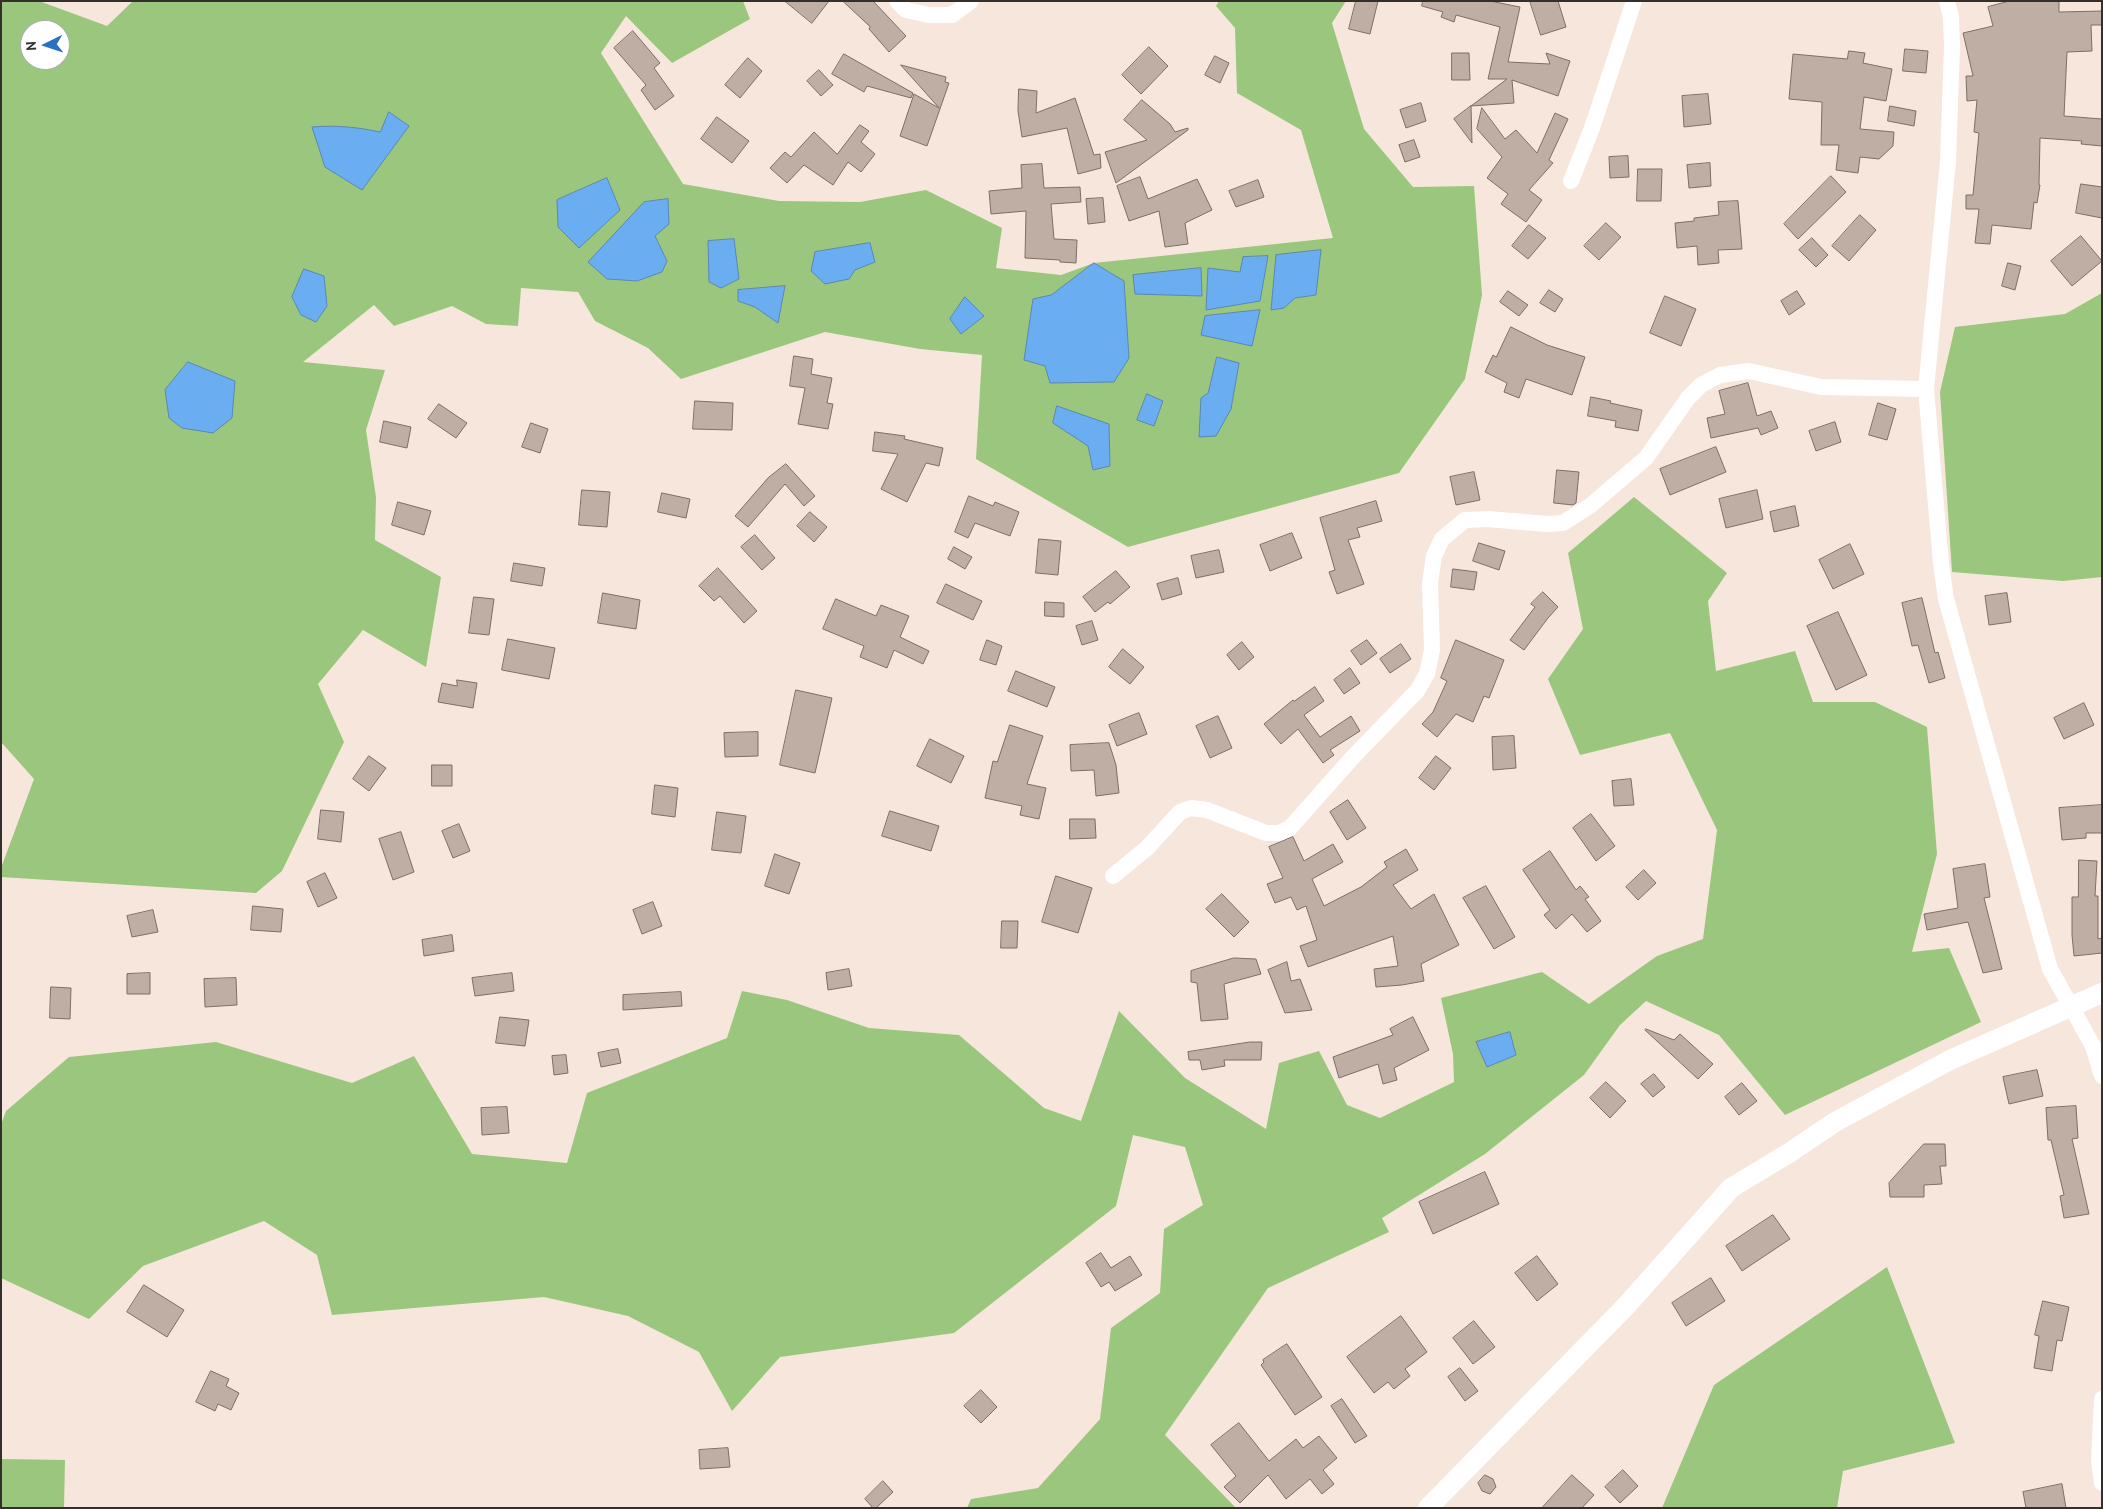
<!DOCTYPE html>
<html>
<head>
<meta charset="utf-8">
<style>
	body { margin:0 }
	#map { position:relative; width:2103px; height:1509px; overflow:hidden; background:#f7e6dc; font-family:"PT Sans",sans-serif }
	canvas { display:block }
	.frame { position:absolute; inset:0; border:2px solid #352f2b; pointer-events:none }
	.north { position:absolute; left:20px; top:20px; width:50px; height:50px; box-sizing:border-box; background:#fff; border:1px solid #aeacaa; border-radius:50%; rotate:266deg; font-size:14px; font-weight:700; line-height:20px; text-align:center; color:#352f2b }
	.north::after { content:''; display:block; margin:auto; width:18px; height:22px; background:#2972c3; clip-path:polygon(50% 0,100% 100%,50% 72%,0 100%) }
</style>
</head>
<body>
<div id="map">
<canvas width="2103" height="1509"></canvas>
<div class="frame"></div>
<div class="north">N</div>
</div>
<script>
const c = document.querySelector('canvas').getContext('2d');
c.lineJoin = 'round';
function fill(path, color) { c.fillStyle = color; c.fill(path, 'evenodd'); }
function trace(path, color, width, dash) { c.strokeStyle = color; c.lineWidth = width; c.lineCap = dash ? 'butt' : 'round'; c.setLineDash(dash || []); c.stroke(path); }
fill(new Path2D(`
	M1,1H39L107,26L133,1H743L750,19L672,63L626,16L601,53L683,184L779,201L860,202L926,190L1002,228L996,268L1061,275L1094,263L1333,238L1301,130L1237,93L1235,28L1216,6L1219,1H1346L1332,23L1364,129L1413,187L1474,186L1482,295L1465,379L1399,473L1128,547L976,459L982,355L920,349L825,332L681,379L648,348L595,321L578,292L521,288L518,326L486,324L452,306L394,326L374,305L303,362L385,370L366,430L376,497L375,540L441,577L426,667L363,630L318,684L344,742L282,871L256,893L1,877V868L34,779L1,742ZM30,30H60V60H30Z
	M2102,293V577L2063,581L1952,572L1940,392L1955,327L2065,314Z
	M1634,497L1727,573L1708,601L1716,671L1795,651L1813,702H1875L1927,727L1937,854L1912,952L1949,948L1981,1022L1785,1115L1719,1035L1646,1001L1620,1025L1584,1075L1485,1154L1382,1218L1389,1232L1268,1288L1165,1435L1236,1508H967L971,1499L1038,1488L1100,1419L1111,1328L1160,1293L1164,1229L1203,1205L1185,1147L1133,1135L1116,1206L954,1333L780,1357L732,1411L699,1352L628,1316L544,1297L332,1315L317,1255L264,1221L143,1266L89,1319L1,1278V1125L6,1111L69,1057L216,1042L352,1083L414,1056L472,1154L567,1163L587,1093L727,1038L742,991L787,1000L869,1028L959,1035L1044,1108L1081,1121L1119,1011L1185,1078L1266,1129L1279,1063L1319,1051L1347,1105L1380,1118L1454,1082L1453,1054L1441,998L1542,972L1589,1004L1657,956L1703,939L1717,830L1670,733L1580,755L1548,679L1583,629L1568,553Z
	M1887,1267L1955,1443L1843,1471L1837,1508H1662L1714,1385Z
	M1,1459L65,1460L64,1508H1Z`), '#9ac77d');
const water = new Path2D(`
	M389,112L409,126L362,190L325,167L312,127C336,125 357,127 380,132Z
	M607,178L620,210L579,248L558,227L557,200Z
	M668,199L669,224L655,236L667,261L662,272L637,281L607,279L588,262L644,202Z
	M734,239L739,279L721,288L709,282L708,241Z
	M870,243L875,262L855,270L849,279L825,284L811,271L815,252Z
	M1321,250L1316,295L1295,298L1284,308L1271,310L1276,255Z
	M1268,256L1260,301L1206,310L1208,268L1240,272L1243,257Z
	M1094,263L1124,281L1129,358L1114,382L1050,383L1045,366L1024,360L1033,299L1051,295Z
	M1201,268L1202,296L1135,294L1133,275Z
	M304,269L324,276L327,306L316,322L301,315L292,297Z
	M785,286L778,323L755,307L738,301V290Z
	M965,297L984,316L961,334L950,319Z
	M1260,310L1252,346L1201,335L1205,316Z
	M1217,357L1239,363L1231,409L1216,436L1199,437L1201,398L1208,393Z
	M188,362L235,381L232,418L213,433L182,428L169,418L165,390Z
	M1147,394L1163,401L1154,426L1137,420Z
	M1057,406L1109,424L1110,466L1093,470L1088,446L1053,423Z
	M1510,1032L1516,1055L1487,1067L1476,1042Z`);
fill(water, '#6badf1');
trace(water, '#5b87b6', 1);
const building = new Path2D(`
	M785,1H829L812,23Z
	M843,1H873L906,36L889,52L869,29L870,27Z
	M1356,1H1378L1370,34L1349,29Z
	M1423,1H1490L1520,7L1508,62L1550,64L1546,53L1570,61L1558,96L1512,80L1514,103L1471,106L1507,79H1488L1500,27L1456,15L1454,22L1441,17L1443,12L1422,6Z
	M1530,1H1558L1566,27L1541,35Z
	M2010,1H2059V12L2102,11V25H2091L2092,51L2067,52L2064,116L2102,119V146L2081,144L2082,141L2040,138L2039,185H2040L2037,203L2034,202L2031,229L1992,225L1990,244L1975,243L1979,209H1966V195H1973L1979,133L1974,132L1977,100L1967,101L1966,76H1973L1963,33L1993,26L1988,7Z
	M633,31L660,63L654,68L674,96L655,110L641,90L646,85L614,48Z
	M1149,47L1168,66L1141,94L1122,75Z
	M1905,49L1928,51L1926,73L1903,71Z
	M1849,51L1865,53L1863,63L1892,69L1886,101L1864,97L1860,129L1894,132L1893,146L1879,159L1860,157L1858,173L1836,170L1839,145H1821L1822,102L1789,99L1793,54L1847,59Z
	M1452,53H1469L1470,80H1452Z
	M844,54L913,93L911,98L867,86L864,92L832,74Z
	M1215,56L1229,63L1220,83L1205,75Z
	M748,58L762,71L740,98L725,85Z
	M901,65L946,77L945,82L949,83L927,146L900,136L914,94L939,108Z
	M819,70L833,85L821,96L807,81Z
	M1019,89L1037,91L1036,113L1075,98L1094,155L1100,154L1101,168L1078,174L1067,128L1022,137L1018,111Z
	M1708,94L1711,124L1684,127L1682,96Z
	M1142,100L1170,124L1175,132L1188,128V130L1116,183L1105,152L1147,140L1124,120Z
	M1421,103L1426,121L1406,128L1400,110Z
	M1471,106L1472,143L1454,119Z
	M1890,106L1916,111L1914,126L1888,121Z
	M1482,108L1505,139L1516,130L1537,153L1555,113L1568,119L1549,160L1553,163L1529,190L1542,200L1526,222L1501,204L1508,194L1487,178L1502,157L1477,129Z
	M717,117L749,141L732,163L701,139Z
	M860,125L869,131L861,142L875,154L861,172L848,162L833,185L804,165L787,183L770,168L785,152L791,157L814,132L837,154Z
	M1414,140L1420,157L1405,162L1399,145Z
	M1628,156L1629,177L1610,178L1609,157Z
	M1710,163L1711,186L1689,188L1687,165Z
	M1042,164L1044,188L1080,187L1081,202L1051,204L1054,239L1077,240L1076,263L1060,262V260L1025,258L1026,211L991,214L989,191L1022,188L1021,165Z
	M1638,169H1662L1661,201H1637Z
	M1831,176L1846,192L1798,239L1784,224Z
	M1140,177L1148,199L1197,179L1212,210L1185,223L1188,244L1165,247L1159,211L1129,221L1117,186Z
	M1258,180L1264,197L1236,207L1229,191Z
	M2081,184L2102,187V218L2076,213Z
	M1103,198L1105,222L1088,224L1086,199Z
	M1738,201L1742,249L1718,250L1719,263L1698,265L1697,246L1677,248L1675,223L1694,221V218L1719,215L1718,202Z
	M1860,215L1876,230L1849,261L1832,246Z
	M1606,223L1621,237L1599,260L1584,246Z
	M1529,225L1546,238L1528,259L1512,246Z
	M2081,236L2102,261L2072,286L2051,261Z
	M1812,238L1828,255L1816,267L1799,250Z
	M2008,263L2021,266L2015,290L2002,286Z
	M1549,290L1563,299L1555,312L1540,303Z
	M1508,291L1528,305L1519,316L1500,302Z
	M1797,291L1805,304L1789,315L1781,301Z
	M1665,296L1696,309L1681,346L1650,333Z
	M1511,327L1547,345L1585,357L1572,395L1526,379L1519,398L1504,392L1507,383L1485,372L1493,355L1496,357Z
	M794,356L813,359L811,374L832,378L827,403L833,404L828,429L798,424L805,388L790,386Z
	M1748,383L1757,416L1771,411L1778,428L1761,435L1758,428L1711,438L1707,418L1725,414L1719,391Z
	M1591,397L1611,401L1610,403L1642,410L1638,431L1615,427L1616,421L1588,416Z
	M695,401L733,403L732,430L693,429Z
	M1878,403L1896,409L1887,440L1869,435Z
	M439,404L467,423L456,438L428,419Z
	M384,421L411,427L407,448L380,442Z
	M1835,422L1841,442L1816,451L1809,431Z
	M531,423L548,429L540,453L522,447Z
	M875,432L905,436L904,439L943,448L939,466L926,463L907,502L881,489L898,454L873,451Z
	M1716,447L1726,472L1670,495L1660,469Z
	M786,464L815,496L804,506L785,484L748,527L735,516L768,478Z
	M1557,470L1579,472L1576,503L1573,505L1554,503Z
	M1474,472L1480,500L1456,505L1450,477Z
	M582,490L610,492L607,527L579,525Z
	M1757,490L1763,519L1726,528L1719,499Z
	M662,493L690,499L686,518L658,512Z
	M969,496L993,506L995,502L1019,512L1010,536L975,523L968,538L955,532Z
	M1376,501L1382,521L1357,528L1360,537L1348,540L1364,584L1337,594L1329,572L1335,570L1320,518Z
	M398,502L431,511L424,535L392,525Z
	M1795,506L1799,526L1774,532L1770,512Z
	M810,512L827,527L814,542L797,526Z
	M1292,533L1302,558L1270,571L1260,545Z
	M755,535L775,558L762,570L741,547Z
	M1039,539L1061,541L1058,575L1036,573Z
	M1479,543L1505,551L1499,570L1473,561Z
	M1850,544L1864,574L1833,589L1819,560Z
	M954,547L972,557L965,569L948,559Z
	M1219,550L1224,572L1196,578L1191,556Z
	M514,563L545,568L542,586L511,581Z
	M718,568L757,611L744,623L720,596L714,601L699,586Z
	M1453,569L1477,572L1474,590L1451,587Z
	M1116,571L1130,587L1110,604L1108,602L1095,612L1083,597Z
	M1178,578L1182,594L1162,600L1157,584Z
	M946,584L982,601L973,620L937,603Z
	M1543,592L1558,607L1548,618L1524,650L1510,640L1535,607L1531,604Z
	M603,593L640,600L636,629L598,623Z
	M2007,593L2011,622L1989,625L1985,596Z
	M474,597L494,599L489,635L469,633Z
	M1922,598L1935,653L1938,652L1945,678L1929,683L1918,645L1912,646L1902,603Z
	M836,599L876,616L881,605L909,616L900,637L929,651L923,664L894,650L887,668L860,657L864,646L823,629Z
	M1045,602L1064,603V617L1045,616Z
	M1838,612L1867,675L1836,690L1807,626Z
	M1092,621L1098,640L1082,645L1076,626Z
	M508,639L555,648L549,679L502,670Z
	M987,640L1002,646L996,665L980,660Z
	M1367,640L1377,653L1361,665L1351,651Z
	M1456,640L1504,660L1489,698L1484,696L1473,722L1456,714L1437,737L1422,724L1433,712L1447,681L1441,678Z
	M1242,642L1254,657L1239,670L1227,655Z
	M1401,644L1411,659L1390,673L1380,659Z
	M1123,649L1144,667L1130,684L1109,667Z
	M1350,668L1360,683L1344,694L1334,680Z
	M1016,671L1055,687L1047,707L1008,691Z
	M457,680L477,683L473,708L438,702L442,683L457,686Z
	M1315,687L1324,701L1304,715L1320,737L1351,716L1360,731L1330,750L1334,755L1323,763L1298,729L1281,744L1264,724L1293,700L1294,701Z
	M796,690L832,698L815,773L780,765Z
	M2084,703L2094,725L2064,739L2054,718Z
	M1139,713L1147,734L1117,746L1109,725Z
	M1218,716L1232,748L1210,758L1196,726Z
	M1010,725L1043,736L1027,784L1046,788L1039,819L1020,815L1022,806L985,798L993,761L997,762Z
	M758,732V756L725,757L724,733Z
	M1514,736L1516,768L1493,770L1492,737Z
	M930,739L964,756L951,783L917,766Z
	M1109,743L1116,765L1119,793L1096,796L1094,770L1071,771L1070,745Z
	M369,756L386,768L369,791L353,779Z
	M1436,756L1451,768L1434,790L1419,778Z
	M432,765H452V786H432Z
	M1631,779L1634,805L1614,806L1612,781Z
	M655,785L678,788L675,817L652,814Z
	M1348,800L1366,828L1347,840L1330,812Z
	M2102,805V833H2086V838L2062,840L2059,808Z
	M321,810L344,812L341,842L318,839Z
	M890,811L939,826L931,851L882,836Z
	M717,812L746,816L741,853L712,850Z
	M1591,814L1615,846L1596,861L1573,828Z
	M1070,819H1095L1096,838L1070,839Z
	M459,824L470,851L453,858L442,831Z
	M401,832L414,872L393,880L379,839Z
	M1293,837L1304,861L1333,844L1343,862L1312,879L1324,906L1361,887L1387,867L1384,862L1406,849L1418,870L1393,885L1411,909L1434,894L1459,945L1421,964L1424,981L1402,985L1376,987L1374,969L1398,966L1393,936L1308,967L1300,946L1317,940L1306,906L1297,910L1291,897L1275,903L1267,884L1283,878L1269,847Z
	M1550,851L1576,890L1580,886L1589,897L1585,899L1601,921L1587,932L1572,914L1556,929L1544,915L1550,910L1523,870Z
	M775,854L800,863L789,894L765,886Z
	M2079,860L2097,861L2095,896H2098V939L2102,938V953L2074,956L2072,935V897H2078Z
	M1985,864L1990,897L1984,898L2002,969L1983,973L1968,922L1927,930L1924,914L1958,908L1953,869Z
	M1644,870L1656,883L1638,900L1626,887Z
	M325,873L337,898L318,907L307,882Z
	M1056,876L1092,888L1078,933L1042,922Z
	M1486,886L1515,937L1494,949L1463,898Z
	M1222,894L1249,922L1234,937L1206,909Z
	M653,902L662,926L642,934L633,910Z
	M253,906L283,909L281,932L251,930Z
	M153,910L158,932L132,937L127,916Z
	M1002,921H1018L1017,948H1001Z
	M452,935L454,951L424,956L422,940Z
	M1234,958L1256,959L1261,974L1224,984L1228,1019L1201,1021L1197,983L1191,982V971Z
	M1287,962L1291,981L1300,979L1312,1010L1285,1013L1268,970Z
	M849,969L852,986L828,990L826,973Z
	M150,973V994H127V974Z
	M512,973L514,991L475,996L472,978Z
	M236,978L237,1005L205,1007L204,979Z
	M51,987L71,988L70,1019L50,1018Z
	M681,992L682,1006L623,1010V995Z
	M500,1017L529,1020L525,1046L496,1043Z
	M1413,1017L1429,1050L1394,1068L1397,1080L1383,1084L1378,1064L1339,1078L1333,1057L1393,1035L1390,1029Z
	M1646,1029L1674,1040L1680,1034L1713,1064L1698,1079L1645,1030Z
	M1250,1042H1262L1261,1060H1224L1225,1066L1202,1070L1200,1060H1189L1188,1052Z
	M618,1049L621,1063L601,1067L598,1053Z
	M566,1055L568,1073L554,1075L552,1056Z
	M2037,1070L2043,1096L2009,1104L2003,1077Z
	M1654,1074L1665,1087L1653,1097L1641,1084Z
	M1606,1082L1626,1101L1610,1118L1590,1098Z
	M1742,1083L1757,1101L1739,1115L1725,1097Z
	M2076,1106L2078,1138L2072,1139L2089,1214L2064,1218L2060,1196L2064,1195L2051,1140H2048L2046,1108Z
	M507,1107L509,1133L482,1135L481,1108Z
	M1924,1144H1945L1946,1166H1940L1942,1184L1924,1185V1197H1890L1889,1183Z
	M1485,1172L1499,1204L1433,1234L1419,1202Z
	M1773,1215L1790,1239L1742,1271L1726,1246Z
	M1101,1253L1111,1268L1130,1256L1142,1275L1115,1291L1109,1282L1101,1287L1086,1263Z
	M1537,1256L1558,1284L1537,1301L1515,1273Z
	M1711,1278L1725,1301L1686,1326L1672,1303Z
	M144,1285L184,1310L167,1337L127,1312Z
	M2043,1301L2069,1307L2062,1341L2057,1340L2052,1371L2034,1368L2039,1336L2035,1335Z
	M1401,1316L1427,1352L1405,1369L1410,1376L1394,1389L1388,1382L1374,1393L1347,1357Z
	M1474,1321L1495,1347L1473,1364L1453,1338Z
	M1287,1344L1322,1397L1295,1415L1261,1365L1264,1362L1263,1360Z
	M1460,1368L1478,1391L1465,1401L1448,1377Z
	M211,1371L229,1379L226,1386L239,1393L231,1410L218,1404L215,1411L196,1402Z
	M981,1390L997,1407L981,1423L964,1406Z
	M1342,1399L1367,1436L1355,1443L1331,1406Z
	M1239,1423L1269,1461L1296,1439L1303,1448L1319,1436L1337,1458L1323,1470L1334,1484L1322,1494L1310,1479L1286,1499L1268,1475L1240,1503L1224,1487L1236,1476L1211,1445Z
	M728,1448L730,1467L700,1469L699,1450Z
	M1623,1470L1638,1486L1620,1503L1605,1487Z
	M1485,1475L1493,1479L1496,1487L1490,1494L1482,1491L1478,1483Z
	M1572,1475L1594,1495L1582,1508H1542Z
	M883,1481L893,1492L876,1508H873L865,1499Z
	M2062,1484L2066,1508H2026L2023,1492Z`);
fill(building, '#beaea4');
trace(building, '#7d6e66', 1);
trace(new Path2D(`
	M897,1L906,10L929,15H952L971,1
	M1947,1L1951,17L1952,46L1948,161L1926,389L1941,563L1946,599L2050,969L2093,1046L2102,1076
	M1571,181L1592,128L1634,1
	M1113,876L1147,848L1180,812L1191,808L1207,810L1266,833H1279L1290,828L1352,758L1417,691L1427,674L1432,650L1430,583L1434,556L1442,539L1465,520L1488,519L1547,524L1563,523L1591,505L1646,458L1688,398L1701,385L1720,375L1749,371L1821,387L1926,389
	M2102,1399L2099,1461L2102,1483`), '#fff', 16);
trace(new Path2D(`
	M1428,1508L1626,1306L1731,1188L1789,1153L1835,1122L1950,1060L2102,993`), '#fff', 20);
</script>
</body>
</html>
